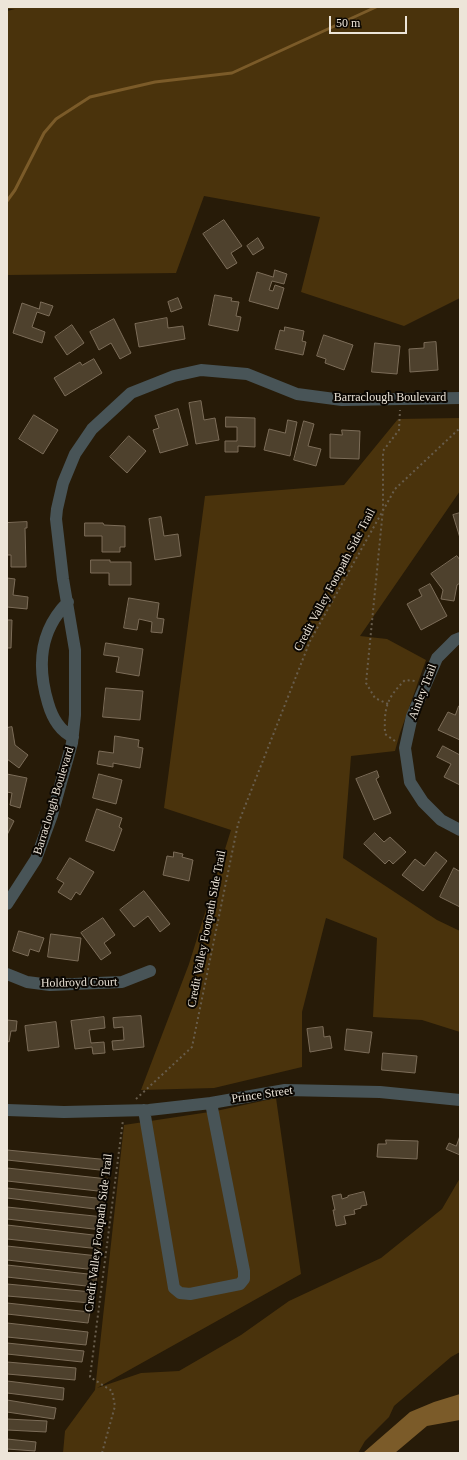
<!DOCTYPE html>
<html>
<head>
<meta charset="utf-8">
<style>
	body { margin:0 }
	#map { position:relative; width:467px; height:1460px; overflow:hidden; background:#271b08; font-family:Georgia,serif }
	canvas { display:block }
	.frame { position:absolute; inset:0; border:8px solid #ede5d9; pointer-events:none }
	.scale { position:absolute; left:329px; top:16px; width:78px; height:18px; box-sizing:border-box; border:2px solid #ede5d9; border-top:0; padding-left:5px; font-size:12px; line-height:14px; white-space:nowrap; color:#ede5d9; -webkit-text-stroke:3px #0b0702; paint-order:stroke }
</style>
</head>
<body>
<div id="map">
<canvas width="467" height="1460"></canvas>
<div class="frame"></div>
<div class="scale">50 m</div>
</div>
<script>
const c = document.querySelector('canvas').getContext('2d');
c.lineJoin = 'round';
function fill(path, color) { c.fillStyle = color; c.fill(path, 'evenodd'); }
function trace(path, color, width, dash) { c.strokeStyle = color; c.lineWidth = width; c.lineCap = dash ? 'butt' : 'round'; c.setLineDash(dash || []); c.stroke(path); }
function write(font, color, halo, rows, align = 'center') {
  c.font = font + ' Georgia,serif'; c.lineWidth = 4; c.setLineDash([]); c.textBaseline = 'middle'; c.strokeStyle = halo; c.fillStyle = color; for (const [text, x, y, turn = 0] of rows) {
    c.save(); c.translate(x, y); c.rotate((+turn || 0) * Math.PI / 180); c.textAlign = isNaN(turn) ? turn : align; if (halo) c.strokeText(text, 0, 0); c.fillText(text, 0, 0); c.restore();
  }
}
fill(new Path2D(`
	M7,7H460V298L404,326L301,292L320,217L204,196L176,273L7,275V11L15,9H7Z
	M460,418V491L360,636L387,639L426,660L400,733L395,751L351,756L343,858L437,920L460,931V1032L422,1020L373,1017L377,938L326,918L302,1012V1067L214,1088L141,1090L189,964L231,830L164,808L205,496L344,485L398,419Z
	M276,1098L301,1274L97,1388L141,1373L179,1371L241,1335L289,1301L381,1258L442,1209L460,1178V1352L451,1357L394,1406L389,1417L365,1441L358,1453H63L65,1431L95,1390L124,1125L216,1111Z`), '#4a330c');
fill(new Path2D(`
	M460,1394V1420L427,1426L395,1453H363L410,1412L434,1402Z`), '#7b5b29');
trace(new Path2D(`
	M7,201L15,190L44,133L56,119L90,97L155,82L232,73L376,7`), '#7b5b29', 3);
const building = new Path2D(`
	M224,220L242,246L231,253L237,263L227,269L203,234Z
	M258,238L264,248L253,255L247,246Z
	M275,270L287,274L284,284L272,281L269,290L273,291L275,285L284,288L278,309L249,301L257,272L273,277Z
	M215,295L232,298L231,301L239,302L236,316L241,317L238,331L209,325Z
	M178,298L182,308L171,312L168,302Z
	M41,302L53,306L49,316L37,312L32,327L45,332L42,343L13,333L22,303L39,309Z
	M167,318L168,328L183,326L185,339L139,347L135,324Z
	M114,319L131,353L120,359L111,343L99,350L90,332Z
	M72,325L84,343L67,355L55,337Z
	M285,327L304,331L302,341L306,342L303,355L275,349L280,330L284,331Z
	M324,335L353,345L344,370L325,363L326,359L317,356Z
	M436,342L438,370L410,372L409,349L424,348V343Z
	M375,343L400,346L397,374L372,372Z
	M94,359L102,373L65,396L54,378L80,362L82,365Z
	M201,401L204,420L215,418L219,440L196,444L189,403Z
	M178,409L188,445L160,453L153,430L159,428L155,416Z
	M34,415L58,430L43,454L19,439Z
	M226,417L255,418V447L238,446V452H225V441H237V427H226Z
	M288,420L297,422L290,456L264,450L269,429L285,433Z
	M304,421L314,424L308,446L321,449L316,466L294,460Z
	M342,430L360,431L359,459L330,458V434L342,435Z
	M129,436L146,451L127,473L110,457Z
	M460,513V538L453,515Z
	M161,517L164,536L178,534L181,556L155,560L149,519Z
	M27,522V528H25L26,567H11V555H7V523Z
	M85,523H103L104,525L125,526V547H120V552H102V536H85Z
	M457,556L460,560V583L457,585L454,601L441,599L443,590L431,574Z
	M91,560H110V562H131V585H109V573H91Z
	M7,578L15,579L13,595L28,597L27,609L7,607Z
	M430,584L447,616L421,630L407,604L422,596L419,590Z
	M129,598L159,603L157,618L164,619L162,633L151,632L152,622L139,619L137,630L124,628Z
	M7,620H12L11,648H7Z
	M106,643L143,649L139,676L116,672L119,657L104,655Z
	M106,688L143,691L140,720L103,717Z
	M459,706H460V740L438,730L448,712L455,715Z
	M12,727L15,745L28,755L19,768L7,759V728Z
	M115,736L139,740L138,747L143,748L140,768L113,763V767L97,764L99,751L113,753Z
	M443,746L460,755V785L444,777L451,764L437,757Z
	M377,771L379,777L376,779L391,813L374,820L356,779Z
	M7,774L27,778L20,808L10,805L12,793L7,792Z
	M99,774L122,780L116,804L93,798Z
	M97,809L122,818L119,827L122,829L114,851L86,841Z
	M7,817L14,821L7,835Z
	M375,833L384,842L390,837L406,852L393,864L389,860L385,864L364,844Z
	M174,852L183,854L182,857L193,860L189,881L163,875L167,856L173,857Z
	M436,852L447,861L423,891L402,875L415,859L424,866Z
	M70,858L94,872L80,895L76,892L71,900L58,892L64,883L57,879Z
	M454,868L459,871L460,870V907L440,897Z
	M144,891L170,924L160,932L148,916L134,927L120,910Z
	M103,918L115,935L104,943L111,953L101,960L81,933Z
	M19,931L44,938L39,952L30,949L28,956L13,951Z
	M51,934L81,938L78,961L48,957Z
	M141,1016L144,1047L113,1050L112,1041L124,1040L123,1027L114,1028L113,1018Z
	M104,1017L105,1028L89,1030L91,1043L104,1042L105,1053L93,1054L92,1047L75,1049L71,1021Z
	M7,1020L17,1021L16,1031H11L9,1042L7,1041Z
	M56,1022L59,1047L28,1051L25,1026Z
	M323,1027L324,1037L330,1036L332,1048L310,1052L307,1029Z
	M347,1029L372,1032L369,1053L345,1050Z
	M383,1053L417,1056L415,1073L382,1070Z
	M460,1136V1155L446,1149L449,1143L456,1146Z
	M386,1140L418,1141L417,1159L377,1157L378,1144H386Z
	M7,1150L110,1160L109,1171L7,1160Z
	M7,1168L108,1179L107,1192L7,1181Z
	M7,1188L105,1199L103,1210L7,1198Z
	M364,1192L367,1205L361,1206V1208L354,1210L355,1214L344,1216L346,1224L336,1226L333,1210H335L332,1196L341,1194L342,1199L348,1197V1196Z
	M7,1207L104,1217L102,1230L7,1219Z
	M7,1225L102,1236L100,1249L7,1239Z
	M7,1246L98,1256L96,1270L7,1260Z
	M7,1265L97,1275L95,1287L7,1277Z
	M7,1284L92,1292L91,1303L7,1296Z
	M7,1303L90,1312L88,1323L7,1314Z
	M7,1323L88,1332L86,1345L7,1337Z
	M7,1343L84,1351L82,1362L7,1354Z
	M7,1362L76,1368L75,1380L7,1374Z
	M7,1381L64,1388L63,1400L7,1393Z
	M7,1400L56,1408L54,1419L7,1412Z
	M7,1419L47,1421L46,1432L7,1430Z
	M7,1439L36,1442L35,1451L7,1449Z`);
fill(building, '#4e412d');
trace(building, '#7c6d59', 1);
trace(new Path2D(`
	M388,704L375,698L366,683L383,509V451L399,430L400,410
	M395,741L385,734C384,708 386,699 405,680L416,681
	M136,1099L192,1047L238,824L310,641L395,489L460,428
	M102,1453L115,1406L112,1391L90,1377L123,1120`), '#685d4c', 2, [2, 3]);
trace(new Path2D(`
	M68,602C39,631 37,666 48,703C52,717 60,731 73,737
	M460,638L455,640L437,658L412,716L405,748L410,782L423,802L441,820L460,830
	M7,904L36,859L52,815L72,743L75,715V650L63,579L56,519L57,509L63,483L75,454L92,429L131,393L174,376L201,370L247,374L297,394L342,400L460,398
	M7,974L27,982L50,985L122,982L150,971
	M7,1110L64,1112L149,1110L211,1103L285,1090L380,1092L460,1100
	M144,1110L174,1288L180,1293L190,1294L240,1284L244,1279V1271L211,1103`), '#485457', 12);
write('12px', '#ede5d9', '#0b0702', [
	["Barraclough Boulevard",390,398],
	["Credit Valley Footpath Side Trail",335,580,-62],
	["Ainley Trail",423,692,-69],
	["Barraclough Boulevard",54,801,-73],
	["Credit Valley Footpath Side Trail",207,929,-79],
	["Holdroyd Court",79,983,-1],
	["Prince Street",262,1095,-8],
	["Credit Valley Footpath Side Trail",99,1233,-83]
]);
</script>
</body>
</html>
